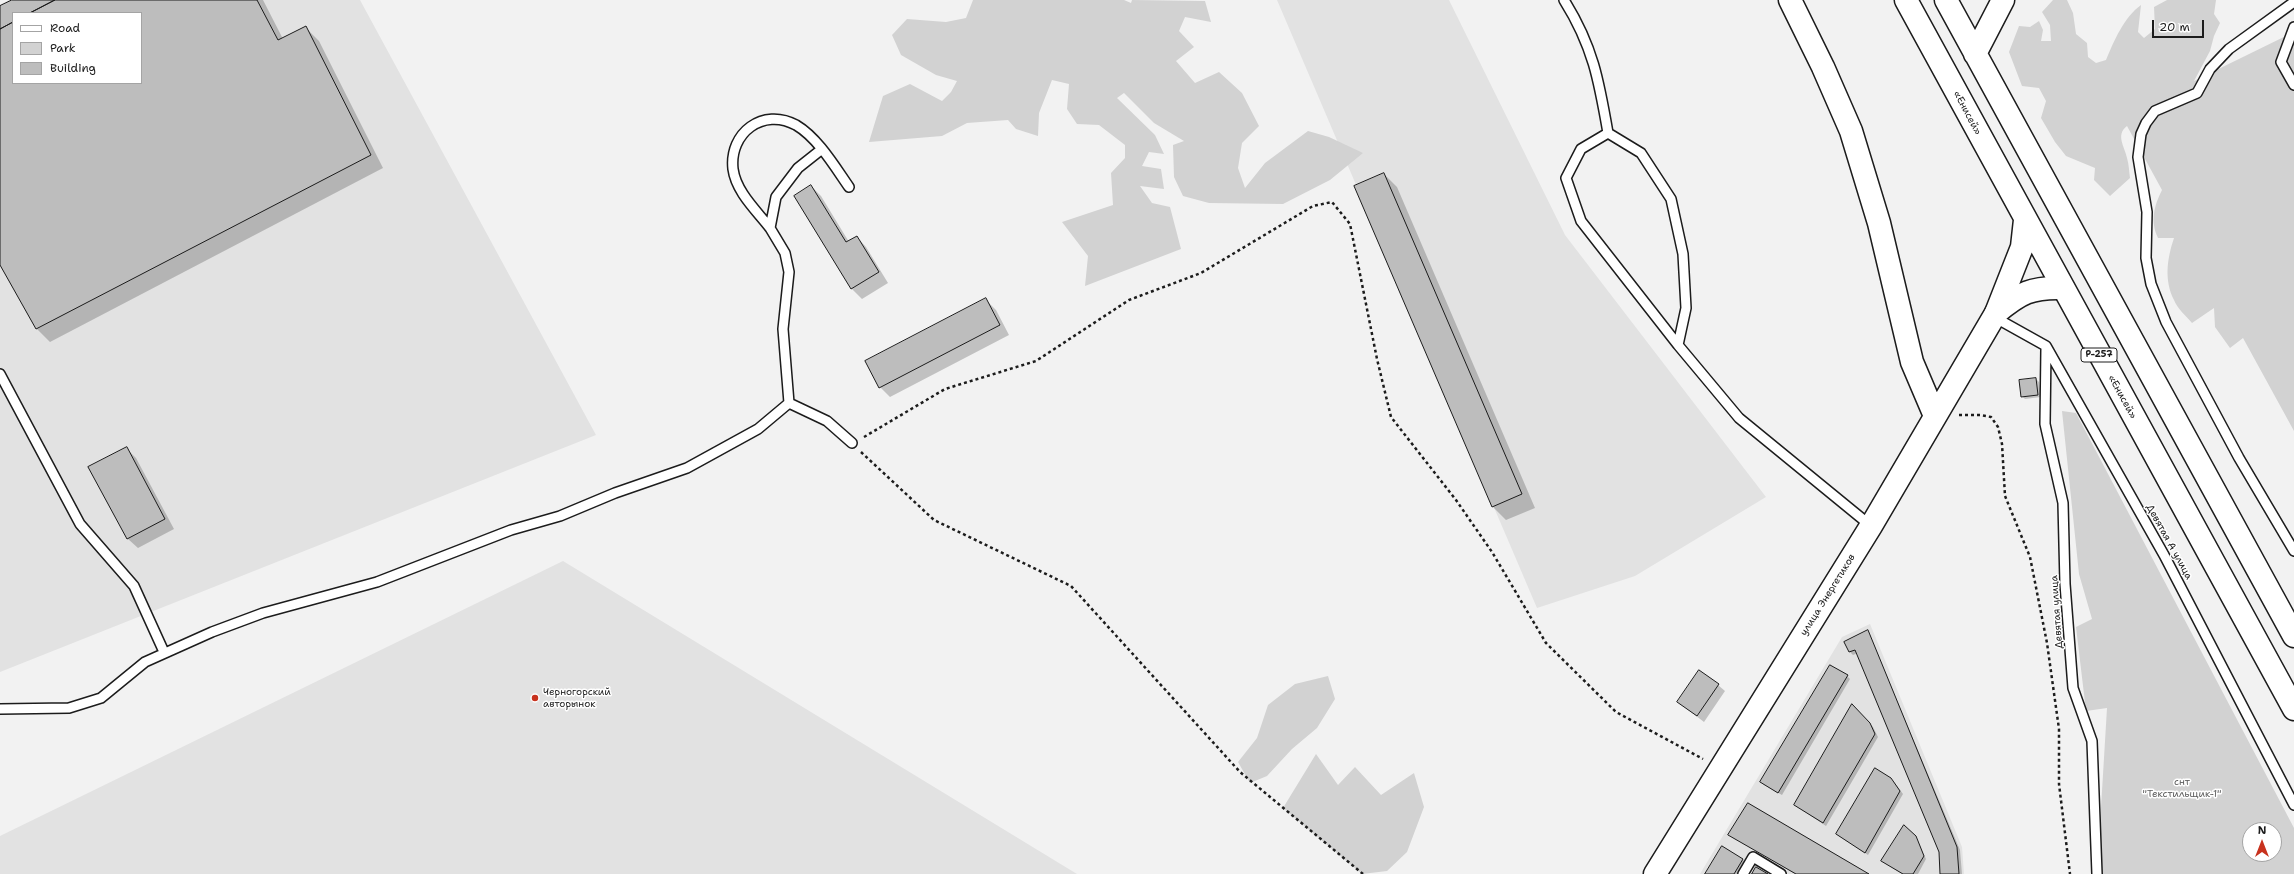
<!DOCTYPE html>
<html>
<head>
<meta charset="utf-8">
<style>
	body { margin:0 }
	#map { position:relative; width:2294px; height:874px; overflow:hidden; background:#f2f2f2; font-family:"Shantell Sans",sans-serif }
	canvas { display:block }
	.legend { position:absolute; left:12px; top:12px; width:130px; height:72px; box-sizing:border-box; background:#fff; border:1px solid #a4a4a4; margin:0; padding:5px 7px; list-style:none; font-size:12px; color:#1c1c1c }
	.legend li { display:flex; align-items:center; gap:8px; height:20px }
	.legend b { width:20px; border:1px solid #a4a4a4 }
	.north { position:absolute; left:2242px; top:822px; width:40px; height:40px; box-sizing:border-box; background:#fff; border:1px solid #a4a4a4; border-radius:50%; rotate:0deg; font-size:11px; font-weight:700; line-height:16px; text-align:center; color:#1c1c1c }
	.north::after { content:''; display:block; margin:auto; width:14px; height:18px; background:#c8321e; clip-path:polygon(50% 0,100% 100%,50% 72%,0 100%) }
	.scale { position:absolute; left:2152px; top:20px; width:52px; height:18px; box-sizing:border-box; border:2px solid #1c1c1c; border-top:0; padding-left:5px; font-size:12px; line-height:14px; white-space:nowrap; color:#1c1c1c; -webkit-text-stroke:3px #fff; paint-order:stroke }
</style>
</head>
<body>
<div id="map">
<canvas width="2294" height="874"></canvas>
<ul class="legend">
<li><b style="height:5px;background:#fff"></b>Road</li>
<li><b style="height:11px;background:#d2d2d2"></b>Park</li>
<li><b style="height:11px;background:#bdbdbd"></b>Building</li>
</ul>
<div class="north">N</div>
<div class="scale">20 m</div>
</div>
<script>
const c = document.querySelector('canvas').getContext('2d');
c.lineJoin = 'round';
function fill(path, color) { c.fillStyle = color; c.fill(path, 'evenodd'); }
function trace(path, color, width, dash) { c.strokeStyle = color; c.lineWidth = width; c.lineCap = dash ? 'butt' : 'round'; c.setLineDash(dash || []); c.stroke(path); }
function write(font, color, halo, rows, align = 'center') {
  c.font = font + ' "Shantell Sans",sans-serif'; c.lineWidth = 3; c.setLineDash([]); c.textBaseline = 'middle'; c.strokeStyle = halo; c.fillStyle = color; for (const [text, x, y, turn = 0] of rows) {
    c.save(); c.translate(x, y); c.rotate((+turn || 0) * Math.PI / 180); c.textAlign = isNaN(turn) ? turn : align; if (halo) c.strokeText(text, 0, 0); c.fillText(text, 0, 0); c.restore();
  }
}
fill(new Path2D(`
	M9,0H360L596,435L0,672V5ZM13,13H141V83H13Z
	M1277,0H1449L1565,235L1766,497L1635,576L1537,608Z
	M563,561L1077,874H0V836Z
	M1870,624L1962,847L1964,874H1700L1842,637Z`), '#e2e2e2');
fill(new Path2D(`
	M973,0H1124L1131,3L1132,0L1205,1L1211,22L1185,17L1179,31L1194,47L1176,61L1195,83L1219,72L1242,93L1259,126L1242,143L1238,168L1245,188L1265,163L1308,131L1329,137L1363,153L1330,180L1283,204L1209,203L1183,196L1174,177L1173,145L1184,141L1154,123L1124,93L1117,98L1155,135L1164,154L1149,152L1142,166L1161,169L1164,189L1140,186L1152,203L1170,207L1181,249L1085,286L1088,256L1062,222L1113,205L1111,173L1125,158V145L1099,125L1077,124L1067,109L1069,84L1052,80L1039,113L1038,136L1016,129L1008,120L967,123L942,136L869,142L883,96L910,84L942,101L951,92L957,81L936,75L901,55L892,35L907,19L946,22L966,18Z
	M2053,0H2067L2073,13L2076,34L2087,43L2088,57L2096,63L2106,60C2114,41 2124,17 2141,5L2138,32L2144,38L2155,29L2154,7L2167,0H2216L2214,14L2220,23L2214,36L2210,51L2194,81L2294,32V431L2243,338L2230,348L2215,327L2214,308L2192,323C2186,316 2177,308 2174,300C2164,280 2167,259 2174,238H2158C2150,221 2154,206 2162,190L2127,126C2115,135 2125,147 2127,158C2129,165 2129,171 2130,178L2110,196L2094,180L2095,168L2066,156L2055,142L2041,118L2046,101L2039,88L2022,86L2009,52L2019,26L2030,27L2039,21L2043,30L2041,41H2051L2050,25L2042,12Z
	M2062,411L2076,413L2294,828V874H2097L2107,708L2086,711L2076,627L2092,619L2079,574ZM2250,830H2274V854H2250Z
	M1328,676L1335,699L1317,728L1292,749L1267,776L1250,783L1238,762L1257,738L1268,705L1295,684Z
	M1316,754L1338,785L1355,767L1381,795L1414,773L1424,807L1407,852L1387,871L1362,874L1283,808Z`), '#d2d2d2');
fill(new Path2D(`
	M14,0H263L283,39L306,28L319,41L383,168L50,342L36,328L0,263V7ZM13,13H141V83H13Z
	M1384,174L1397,187L1535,508L1506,520L1493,507Z
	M811,186L821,196L849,242L857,237L866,247L888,283L862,299L852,289L796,196Z
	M986,300L996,310L1009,335L890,397L880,387Z
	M2036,379L2039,382L2041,397L2025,399L2022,396Z
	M126,448L136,458L174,529L138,548L128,539Z
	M1868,632L1960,850L1962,874H1941L1940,852L1858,653L1853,655L1850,652Z
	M1847,676L1850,679L1782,795L1764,785L1761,782Z
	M1718,685L1725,691L1704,722L1678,702Z
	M1853,705L1873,727L1878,737L1826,826L1795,805Z
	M1894,782L1903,794L1868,855L1840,836Z
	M1730,835L1867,874H1795Z
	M1915,836L1926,859L1918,874H1902L1882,861Z
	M1742,859L1745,862L1738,874H1706Z`), '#0003');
const building = new Path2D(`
	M12,0H55L30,13H13V22L0,29V6Z
	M55,0H257L278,40L306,26L371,155L36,329L0,265V29L13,22V83H141V13H30Z
	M1384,173L1522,494L1492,507L1354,186Z
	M811,185L846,242L857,236L879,272L851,289L794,196Z
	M986,298L1000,325L879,388L865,361Z
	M2036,378L2038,395L2021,397L2019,380Z
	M127,447L165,519L127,539L88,467Z
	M1868,630L1957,847L1959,874H1940L1939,852L1855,650L1849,652L1844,642Z
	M1830,665L1848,675L1778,793L1760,782Z
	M1699,670L1719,684L1697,716L1677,702Z
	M1852,704L1870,723L1875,734L1823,823L1794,805Z
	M1875,768L1891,778L1900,791L1865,853L1836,834Z
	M1748,803L1869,874H1796L1728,835Z
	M1904,825L1916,836L1924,856L1913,874H1903L1881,861Z
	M1722,846L1743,859L1734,874H1705Z
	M1756,867L1768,874H1752Z`);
fill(building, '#bdbdbd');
trace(building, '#1c1c1c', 1);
const lane = new Path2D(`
	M1564,0C1593,46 1599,81 1608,133
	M2294,2L2229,49L2210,69L2197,93L2155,111L2146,123L2141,134L2138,157L2147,212L2146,258L2151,284L2166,322L2239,458L2294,551
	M2294,27L2281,62L2294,85
	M770,228C757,211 736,192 733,169C729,133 763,107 796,125C818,138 835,167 849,187
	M1994,317L2046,346L2164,555L2294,805
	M1678,345L1686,308L1683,254L1671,199L1641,153L1608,133L1581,149L1566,178L1581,221L1678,345L1739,418L1871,526
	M2046,348L2045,424L2063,503L2065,584L2073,688L2092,741L2097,874
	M0,374L80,524L134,586L164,652
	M789,403L783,329L789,272L785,253L770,228L776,197L798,168L822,149
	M0,709L69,708L101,698L145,662L212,632L263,613L377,582L511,530L560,516L615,493L687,468L758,429L789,403L827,421L852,443
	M1743,874L1753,857L1781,874`);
const secondary = new Path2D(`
	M1790,0L1823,67L1851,131L1879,223L1912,362L1935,416
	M1655,874L1871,526L1996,313C2020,293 2031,287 2063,288`);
const highway = new Path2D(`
	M1906,0L2294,709
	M1946,0L2294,636
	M1975,54L2003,0
	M1996,313L2022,247L2025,220`);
trace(lane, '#1c1c1c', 12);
trace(secondary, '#1c1c1c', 25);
trace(highway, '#1c1c1c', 25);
trace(new Path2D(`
	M1959,415H1980L1991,417L1998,427L2002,444L2005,496L2030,557L2047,643L2059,729V784L2070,874
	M864,437L945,389L1036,361L1129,300L1201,273L1313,206L1332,202L1350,224L1377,359L1391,417L1456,500L1492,552L1546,643L1616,712L1703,759
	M861,452L934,520L1071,586L1240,772L1363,874`), '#1c1c1c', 2.5, [3, 3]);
trace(lane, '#fff', 9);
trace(secondary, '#fff', 22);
trace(highway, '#fff', 22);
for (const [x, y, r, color] of [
	[535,698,4,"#c8321e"]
]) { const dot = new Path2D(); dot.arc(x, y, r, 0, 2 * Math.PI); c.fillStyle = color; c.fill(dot); trace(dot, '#fff', 1.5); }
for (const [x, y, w] of [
	[2099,355,36]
]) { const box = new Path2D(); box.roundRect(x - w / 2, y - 7, w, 14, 3); c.fillStyle = '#fff'; c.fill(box); trace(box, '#1c1c1c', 1); }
write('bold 9px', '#1c1c1c', null, [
	["Р-257",2099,355]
]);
write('10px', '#1c1c1c', '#fff', [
	["«Енисей»",1967,113,62],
	["«Енисей»",2122,397,61],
	["Девятая А улица",2169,542,61],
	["улица Энергетиков",1828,595,-58],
	["Девятая улица",2057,612,-94]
]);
write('10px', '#1c1c1c', '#fff', [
	["Черногорский",543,692],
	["авторынок",543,704]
], 'left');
write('10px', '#5c5c5c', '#fff', [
	["снт",2182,782],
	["\"Текстильщик-1\"",2182,794]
]);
</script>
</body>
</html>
